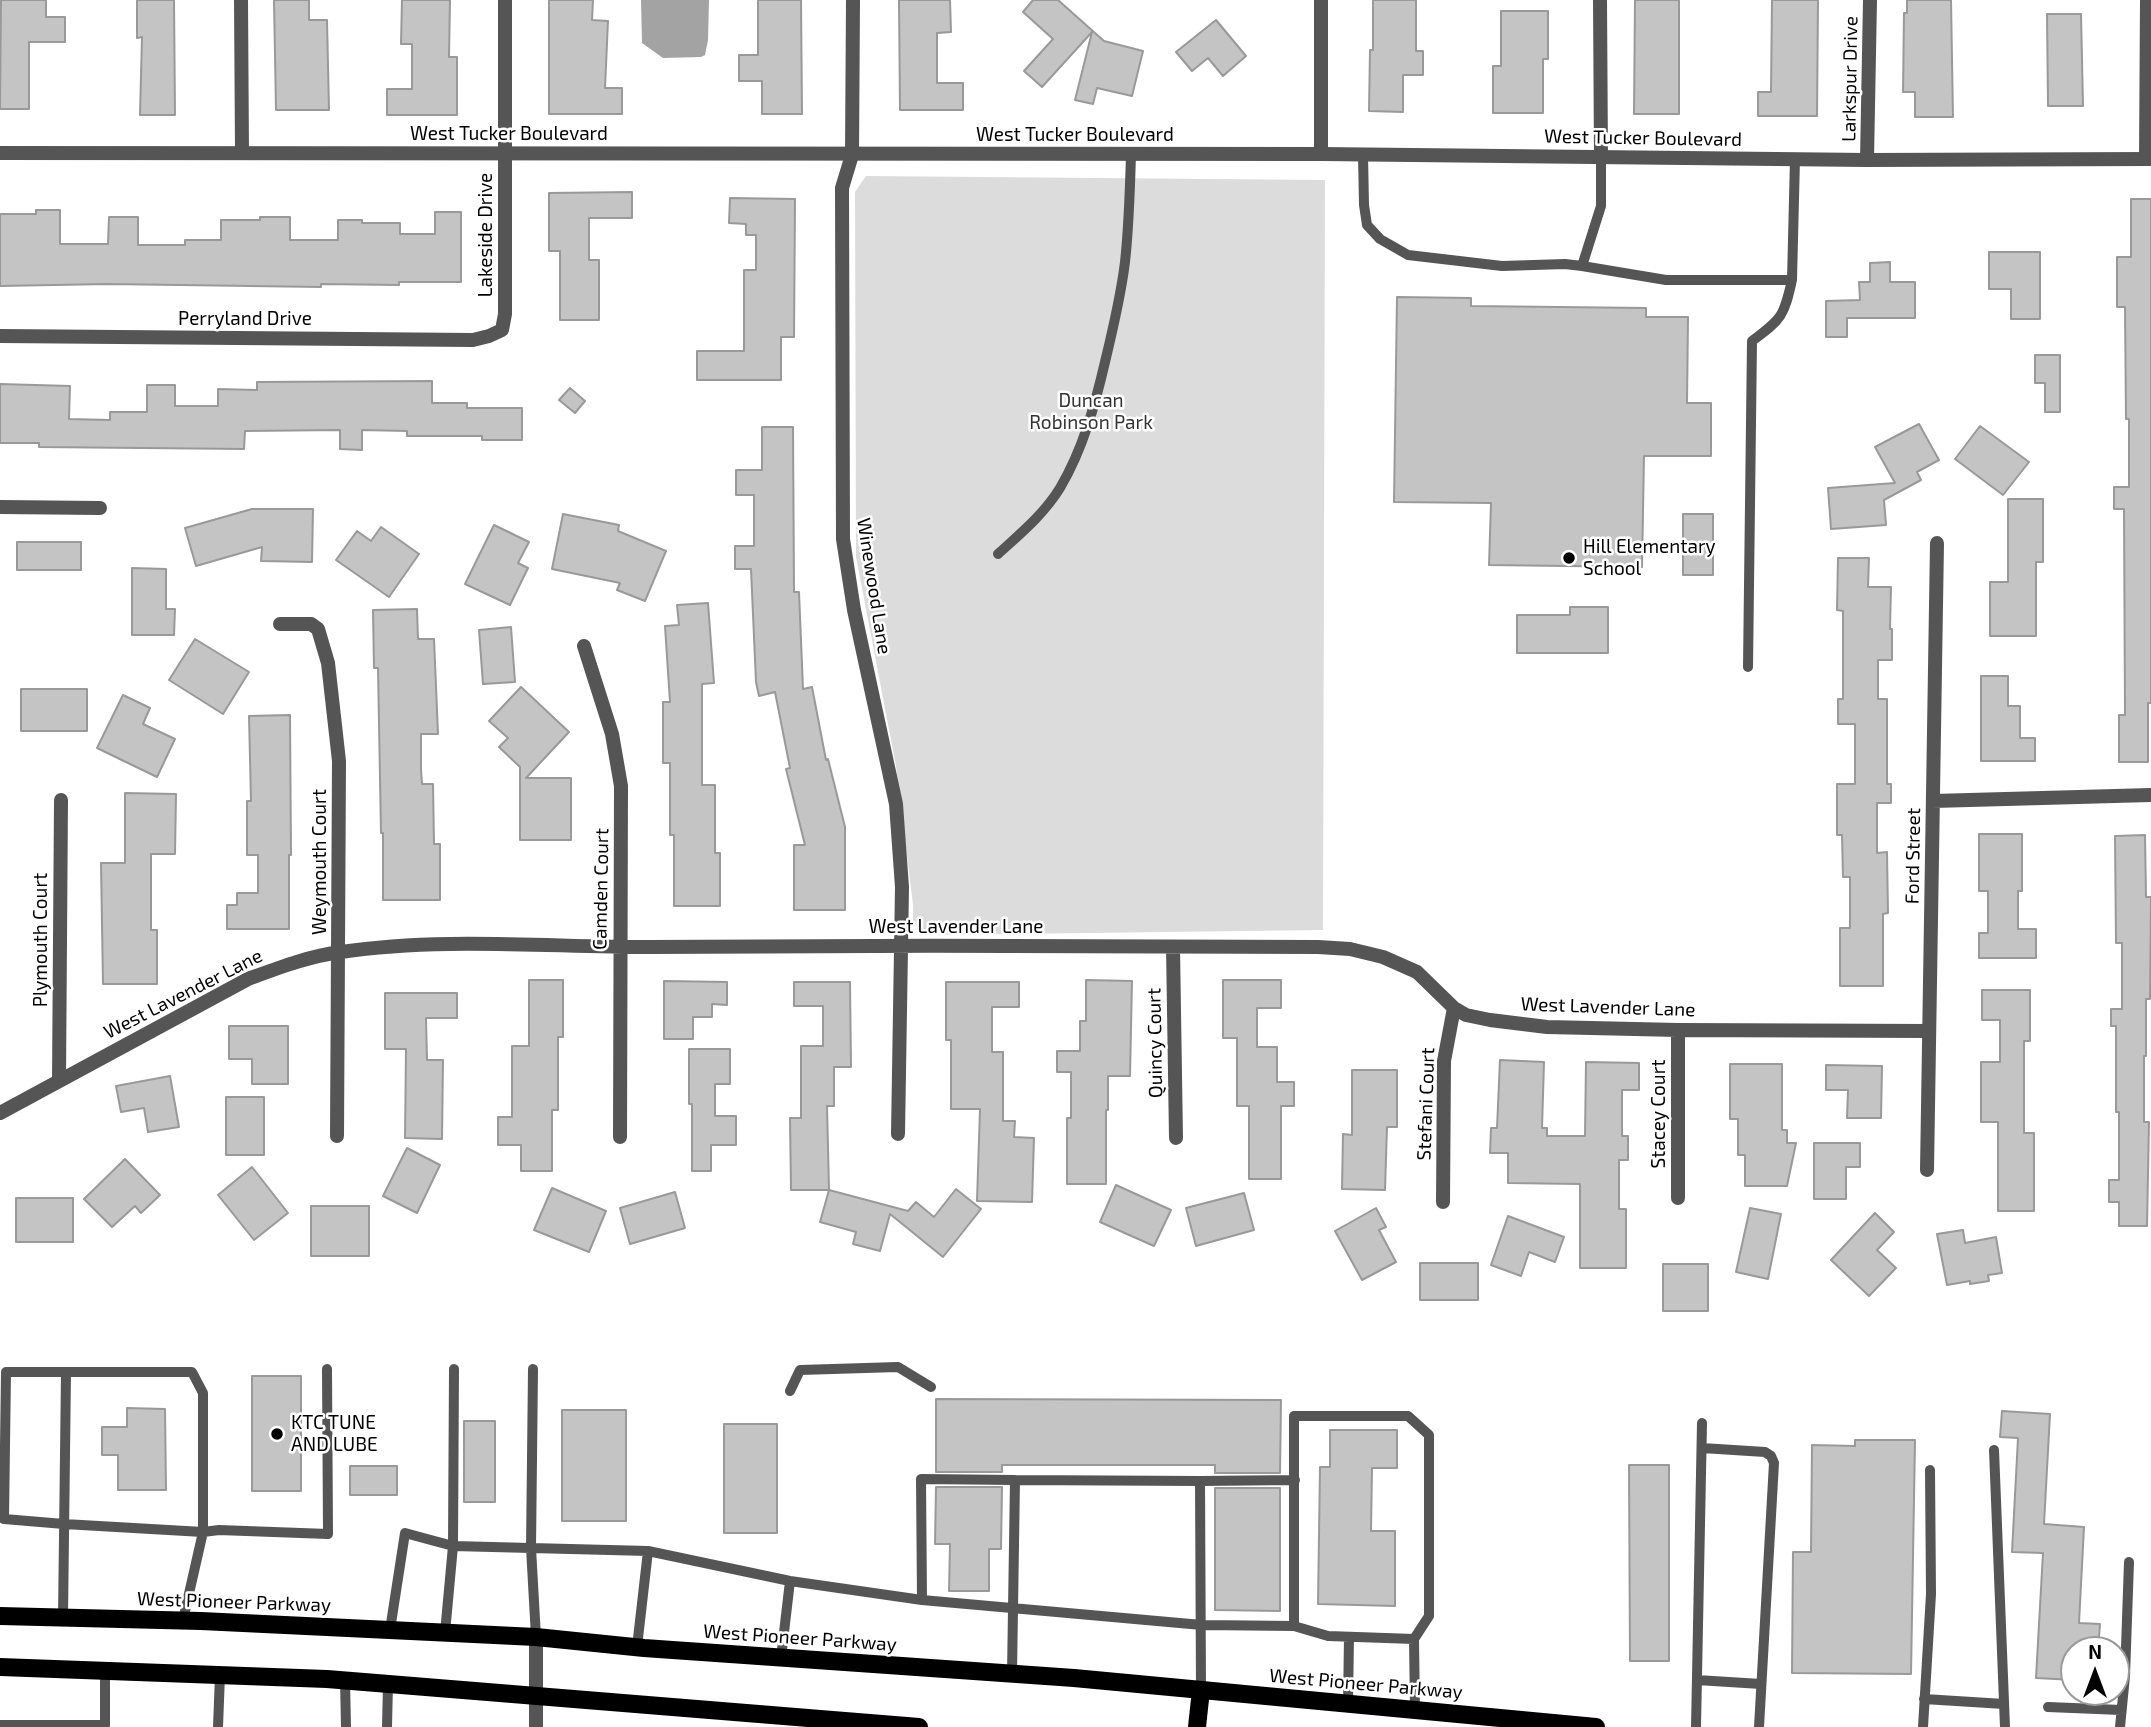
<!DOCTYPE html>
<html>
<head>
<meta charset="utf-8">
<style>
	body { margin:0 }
	#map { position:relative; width:2151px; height:1727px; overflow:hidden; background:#fff; font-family:"Exo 2",sans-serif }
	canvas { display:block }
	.north { position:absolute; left:2060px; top:1636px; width:70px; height:70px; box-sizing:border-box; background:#fff; border:2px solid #999; border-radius:50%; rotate:0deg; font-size:19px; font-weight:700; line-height:28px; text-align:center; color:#000 }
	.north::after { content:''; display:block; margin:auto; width:24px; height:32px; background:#000; clip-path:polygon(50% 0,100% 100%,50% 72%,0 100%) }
</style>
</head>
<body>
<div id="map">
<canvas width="2151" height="1727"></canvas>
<div class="north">N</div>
</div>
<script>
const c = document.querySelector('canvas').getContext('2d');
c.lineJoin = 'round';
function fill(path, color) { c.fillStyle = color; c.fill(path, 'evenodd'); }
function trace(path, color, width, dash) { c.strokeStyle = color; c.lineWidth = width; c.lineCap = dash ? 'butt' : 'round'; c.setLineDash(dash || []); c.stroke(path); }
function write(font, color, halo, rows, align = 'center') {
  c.font = font + ' "Exo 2",sans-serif'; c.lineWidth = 5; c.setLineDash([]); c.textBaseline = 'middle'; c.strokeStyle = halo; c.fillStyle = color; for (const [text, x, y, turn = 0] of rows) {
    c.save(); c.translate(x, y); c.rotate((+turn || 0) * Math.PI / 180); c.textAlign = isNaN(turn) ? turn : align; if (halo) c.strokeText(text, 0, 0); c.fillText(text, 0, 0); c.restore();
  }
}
fill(new Path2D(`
	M866,176L1325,180L1323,930L929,935L913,923V905L896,766L856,557L855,192Z`), '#dcdcdc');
fill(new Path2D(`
	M641,0H709L708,40L705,55L701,57L663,58L642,43Z`), '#a3a3a3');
const building = new Path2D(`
	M1,0H46V17H65V42H29V109H0Z
	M137,0H174L175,115H140L142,37L137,38Z
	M274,0H309V20H327L329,110H276Z
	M402,0H450L449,57H457V115H387V89H412V44H401Z
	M549,0H593L592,20L608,21L605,88H622V114H549Z
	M758,0H801L802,114H762V81H739V55H758Z
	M899,0H950L951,32L937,33V83H963V110H900Z
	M1033,0H1058L1104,41L1143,51L1132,96L1097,88L1093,104L1075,100L1092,32L1042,87L1024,71L1053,39L1023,12Z
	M1373,0H1416V51H1423V75H1403V112L1369,111L1370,50H1373Z
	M1635,0H1679V114H1634Z
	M1772,0H1818L1817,116H1758V92H1771Z
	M1907,0H1951L1953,117H1915V92H1903L1904,13H1907Z
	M1501,11H1548V59H1543V113H1493V66H1501Z
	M2047,14H2081L2083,106H2048Z
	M1216,20L1246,56L1223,76L1208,58L1192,71L1176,52Z
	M632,192V218H589V260H599V320H560V251H549V193Z
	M730,198L795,199L794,337H781V380H697V351H744V270H756V235H746V224L729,223Z
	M2131,199H2151V703H2148V762H2119V715H2125L2124,509H2114V487H2129V419H2126L2125,307H2117V257H2131Z
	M36,210H60V244H108L109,217H138V245H185V240H221V220H260V217H290V240H338V220H362V223H400V234H435V212H461V282H399V285L321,284V287L108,284L0,286V214H36Z
	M1989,252H2040V319H2011V289H1989Z
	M1890,262V282H1915V318H1847V337H1826V301L1860,300L1859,282H1870V263Z
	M1397,297L1471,298V306L1646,308V317H1688L1687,403H1711V456H1644L1642,567L1489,565L1491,503L1394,502Z
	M2035,355H2060V412H2045V383H2035Z
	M432,381V403H467V408H522V440H482V436H407V431L362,430V450L340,449V430L245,431L244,449L39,447V443H0V384L70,386L69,419L110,420V412H147V385H175V406H218V389L257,390V382Z
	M570,388L585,401L575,413L559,400Z
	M1919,424L1939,460L1917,472L1921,480L1884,500L1886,525L1831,529L1828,488L1895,483L1875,447Z
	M1980,426L2029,462L2003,495L1955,459Z
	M762,427H793L794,592H799L803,689L812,687L826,760L828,759L845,827V910H794V845H805L786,769L790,768L775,692L759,696L756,682L751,569H735V546H754V495H736V470H762Z
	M2008,499H2043V562H2036V636H1990V582H2008Z
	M252,509H313L312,562L261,561L262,547L196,566L185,528Z
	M563,514L619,525L618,531L666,551L645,601L617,590L620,583L552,569Z
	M1683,514H1713V575H1683Z
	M494,525L529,542L518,563L528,568L510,605L465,584Z
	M381,527L419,554L389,597L336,560L357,531L371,541Z
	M17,542H81V570H17Z
	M1838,558H1869L1868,587H1891L1890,629H1892V660H1878V699H1887V784H1891V803H1877V853L1887,852L1888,913L1883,914V986H1840V928H1850V877H1843L1842,835H1837V784H1855V724H1838V699H1843V611L1837,610Z
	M132,568L166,569V609H175L174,635H132Z
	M708,603L714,683L702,684V785H715V853H720V906H674V835H670V763H663V702H670L665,626L679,625L677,605Z
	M1570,607H1608V653H1517V615H1570Z
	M417,609L418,639H434L438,734H421V769L422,784H433L434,844H440V900H383V833H381L378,668H374L373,610Z
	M511,627L515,682L483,684L479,630Z
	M195,639L249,672L223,714L169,680Z
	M1981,676H2008V706H2020V738H2035V761H1981Z
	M521,687L569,732L526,778H571V840H520V767L499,747L508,738L489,721Z
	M21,689H87V731H21Z
	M123,695L150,708L143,724L175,739L157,777L97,748Z
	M290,715L291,855H289V929H227V905H237V893H258V855H247V801H251L249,716Z
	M125,793L176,794L175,854H151V930H157V984H103L101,863H125Z
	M1979,834H2022V891H2018V929H2036V958H1979V933H1988V891H1979Z
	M2145,835L2146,897H2151L2150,999H2146V1056H2144V1122H2149L2147,1226H2119V1202H2109V1180H2119V1112H2116V1026H2111V1009H2122V943H2116L2115,836Z
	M529,980H563V1037H558V1110H552V1171H521V1145H498V1117H512V1046H529Z
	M1086,980L1132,981L1130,1076H1108V1110H1106V1184H1067V1118H1071V1072H1057V1051H1080V1021H1086Z
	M1223,980H1281V1008H1257V1047H1277V1082H1294V1106H1281V1179H1249V1106H1237V1038H1223Z
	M664,981L727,982V1005L712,1004V1017H693V1039H664Z
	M794,982H850L851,1067H834V1106H827L829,1190H791L790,1118H801V1046H823V1006H794Z
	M946,982H1019V1007H992V1052H1003V1121H1015L1014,1137L1034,1138L1032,1202L977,1201L980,1109H951V1040H946Z
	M1982,990H2030V1041H2024V1133H2034V1211H1998V1122H1981V1062H2000V1020H1982Z
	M385,993H457V1018H426L427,1060H443L442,1139L405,1138L406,1049H385Z
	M229,1026H288V1084H252V1059H229Z
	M689,1049H730V1084H715V1116H736V1145H711V1171H692V1104H689Z
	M1500,1060L1544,1062L1542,1128H1547V1136H1585L1586,1062L1639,1063V1090H1622V1136H1628V1160H1619V1209H1626V1268H1580V1184L1508,1183V1153H1490L1491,1128H1497Z
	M1730,1064H1782V1130H1787V1143H1796L1787,1186H1745V1155H1738V1119H1730Z
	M1826,1065L1882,1066L1881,1118H1847L1848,1090H1826Z
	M1352,1070H1397V1127H1387L1385,1190L1342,1189L1343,1134L1352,1135Z
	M170,1076L179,1127L148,1132L144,1108L121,1112L116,1086Z
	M226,1097H264V1155H226Z
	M1814,1143H1860V1167H1846V1199H1814Z
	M407,1148L440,1165L417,1213L383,1196Z
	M125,1159L160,1195L141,1213L135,1206L112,1227L84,1199Z
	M252,1167L288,1213L254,1240L218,1195Z
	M1116,1185L1171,1210L1154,1246L1100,1222Z
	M552,1188L606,1211L589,1252L534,1230Z
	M956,1189L981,1209L943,1257L890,1214L880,1251L853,1244L856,1232L820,1222L829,1190L908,1211L916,1202L934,1217Z
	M675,1192L685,1228L630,1244L620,1208Z
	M1244,1193L1254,1230L1196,1246L1186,1208Z
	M16,1198H73V1242H16Z
	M311,1206H369V1256H311Z
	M1376,1208L1386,1227L1379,1230L1396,1262L1362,1280L1335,1231Z
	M1750,1208L1781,1214L1768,1279L1736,1272Z
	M1875,1213L1894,1232L1877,1250L1896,1268L1869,1296L1831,1260Z
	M1508,1216L1564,1237L1555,1262L1529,1252L1521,1276L1491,1265Z
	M1963,1230L1965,1243L1996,1237L2002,1273L1988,1275L1989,1281L1970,1284V1281L1947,1285L1937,1234Z
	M1420,1263H1478V1300H1420Z
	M1663,1264H1708V1311H1663Z
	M252,1376H301V1491H252Z
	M936,1399L1281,1400L1280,1473H1215V1465H1002V1472H936Z
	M127,1408L165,1409L166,1490H118V1455H102V1427H127Z
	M562,1410H626V1521H562Z
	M2002,1411L2050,1414L2044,1524L2084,1527L2079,1623L2100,1624L2098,1650H2074V1680L2036,1678L2043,1553L2012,1552L2018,1438L2000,1437Z
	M464,1421H495V1502H464Z
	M724,1424H777V1533H724Z
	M1330,1430H1397V1468H1372L1371,1531H1395V1606L1318,1604L1320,1467H1330Z
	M1855,1440H1915L1911,1674L1792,1673L1793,1552H1811L1812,1445L1855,1446Z
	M1629,1465H1669V1661H1630Z
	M350,1466H397V1495H350Z
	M936,1487H1002L1001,1549H989V1591H949L950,1544H935Z
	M1215,1488H1280V1611L1215,1610Z`);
fill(building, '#c4c4c4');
trace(building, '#999', 2);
trace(new Path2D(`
	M1363,155L1364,205L1367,225L1380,239L1408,255L1502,266L1565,264L1582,266L1601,206V157
	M1582,266L1666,280H1792L1795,159
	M998,554C1021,533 1044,514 1060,488C1083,449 1095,405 1105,362C1113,329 1121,295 1125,262C1129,226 1130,190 1131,154
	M1748,667L1752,341C1782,319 1784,316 1792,280
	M454,1369L453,1546L648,1551L790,1581L922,1600L1202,1625L1294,1626V1416H1408L1429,1435V1616L1414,1639L1328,1636L1294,1626
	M533,1369L531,1548L536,1637
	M66,1372H192L203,1393V1532L183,1620
	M790,1391L800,1370L898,1367L931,1387
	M1702,1448L1765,1452L1771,1456L1774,1463L1759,1727
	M1994,1450L2005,1727
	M1200,1481L1295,1480
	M922,1600L921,1479L1015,1480
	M63,1618L66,1372H6L4,1519L64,1524L203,1532L219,1530L328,1534L327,1369
	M390,1630L405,1533L453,1546L445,1633
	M1414,1639L1415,1710
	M637,1647L648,1551
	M781,1658L790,1581
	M1012,1674L1015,1480L1200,1481L1201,1690
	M345,1680L346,1727
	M1697,1680L1761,1684
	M1924,1699L2004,1704
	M1348,1704L1349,1637
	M2048,1707L2121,1710
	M0,1725H105V1671
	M218,1727L220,1675
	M387,1727L388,1684
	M1696,1727L1702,1423
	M1923,1727L1931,1594L1930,1470
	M2120,1727L2125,1676L2129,1562`), '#555', 10);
trace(new Path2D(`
	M241,0L242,152
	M853,0L852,155L842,188L843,539L854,610L896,804L902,887L898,1134
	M1600,0L1601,157
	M1321,154V0
	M2146,159L2147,0
	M1867,160L1870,0
	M0,336L473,340L489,336L502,330L505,314V0
	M0,507L100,508
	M280,624H311L318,629L328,663L339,761L337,1136
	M584,646L612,734L621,786L620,1137
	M1933,801L2151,795
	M1173,947L1176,1138
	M1678,1030V1198
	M59,1080L61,800
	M0,1113L248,979C278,968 309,956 341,952C441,937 547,947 649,947C872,945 1095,946 1318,947L1350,949L1383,957L1417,972L1454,1008L1466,1015L1490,1020L1547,1027L1678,1030L1929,1031
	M1927,1170L1937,543
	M1443,1202L1444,1061L1454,1008
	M536,1637V1727`), '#555', 14);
trace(new Path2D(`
	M0,153L1321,154L1867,160L2151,159`), '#555', 14);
trace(new Path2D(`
	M0,1616L201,1621L536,1637L644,1648L1074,1678L1596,1727
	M0,1667L327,1679L919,1727
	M1197,1727L1201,1690`), '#000', 18);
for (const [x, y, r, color] of [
	[1569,558,7,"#000"],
	[277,1434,7,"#000"]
]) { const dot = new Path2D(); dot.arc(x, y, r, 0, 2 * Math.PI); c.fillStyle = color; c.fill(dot); trace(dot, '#fff', 2.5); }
write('19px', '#000', '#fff', [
	["Larkspur Drive",1850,79,-89],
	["West Tucker Boulevard",509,134],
	["West Tucker Boulevard",1075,135],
	["West Tucker Boulevard",1643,138,1],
	["Lakeside Drive",486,235,-90],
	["Perryland Drive",245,319],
	["Winewood Lane",874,586,81],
	["Ford Street",1913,856,-89],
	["Weymouth Court",320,862,-90],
	["Camden Court",601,889,-89],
	["West Lavender Lane",956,927],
	["Plymouth Court",41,940,-90],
	["West Lavender Lane",183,994,-27],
	["West Lavender Lane",1608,1007,2],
	["Quincy Court",1155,1043,-91],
	["Stefani Court",1426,1104,-88],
	["Stacey Court",1659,1114,-90],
	["West Pioneer Parkway",234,1602,2],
	["West Pioneer Parkway",800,1638,4],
	["West Pioneer Parkway",1366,1684,5]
]);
write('19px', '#333', '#fff', [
	["Duncan",1091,401],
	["Robinson Park",1091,423]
]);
write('19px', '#000', '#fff', [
	["Hill Elementary",1583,547],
	["School",1583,569],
	["KTC TUNE",291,1423],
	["AND LUBE",291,1445]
], 'left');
</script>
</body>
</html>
